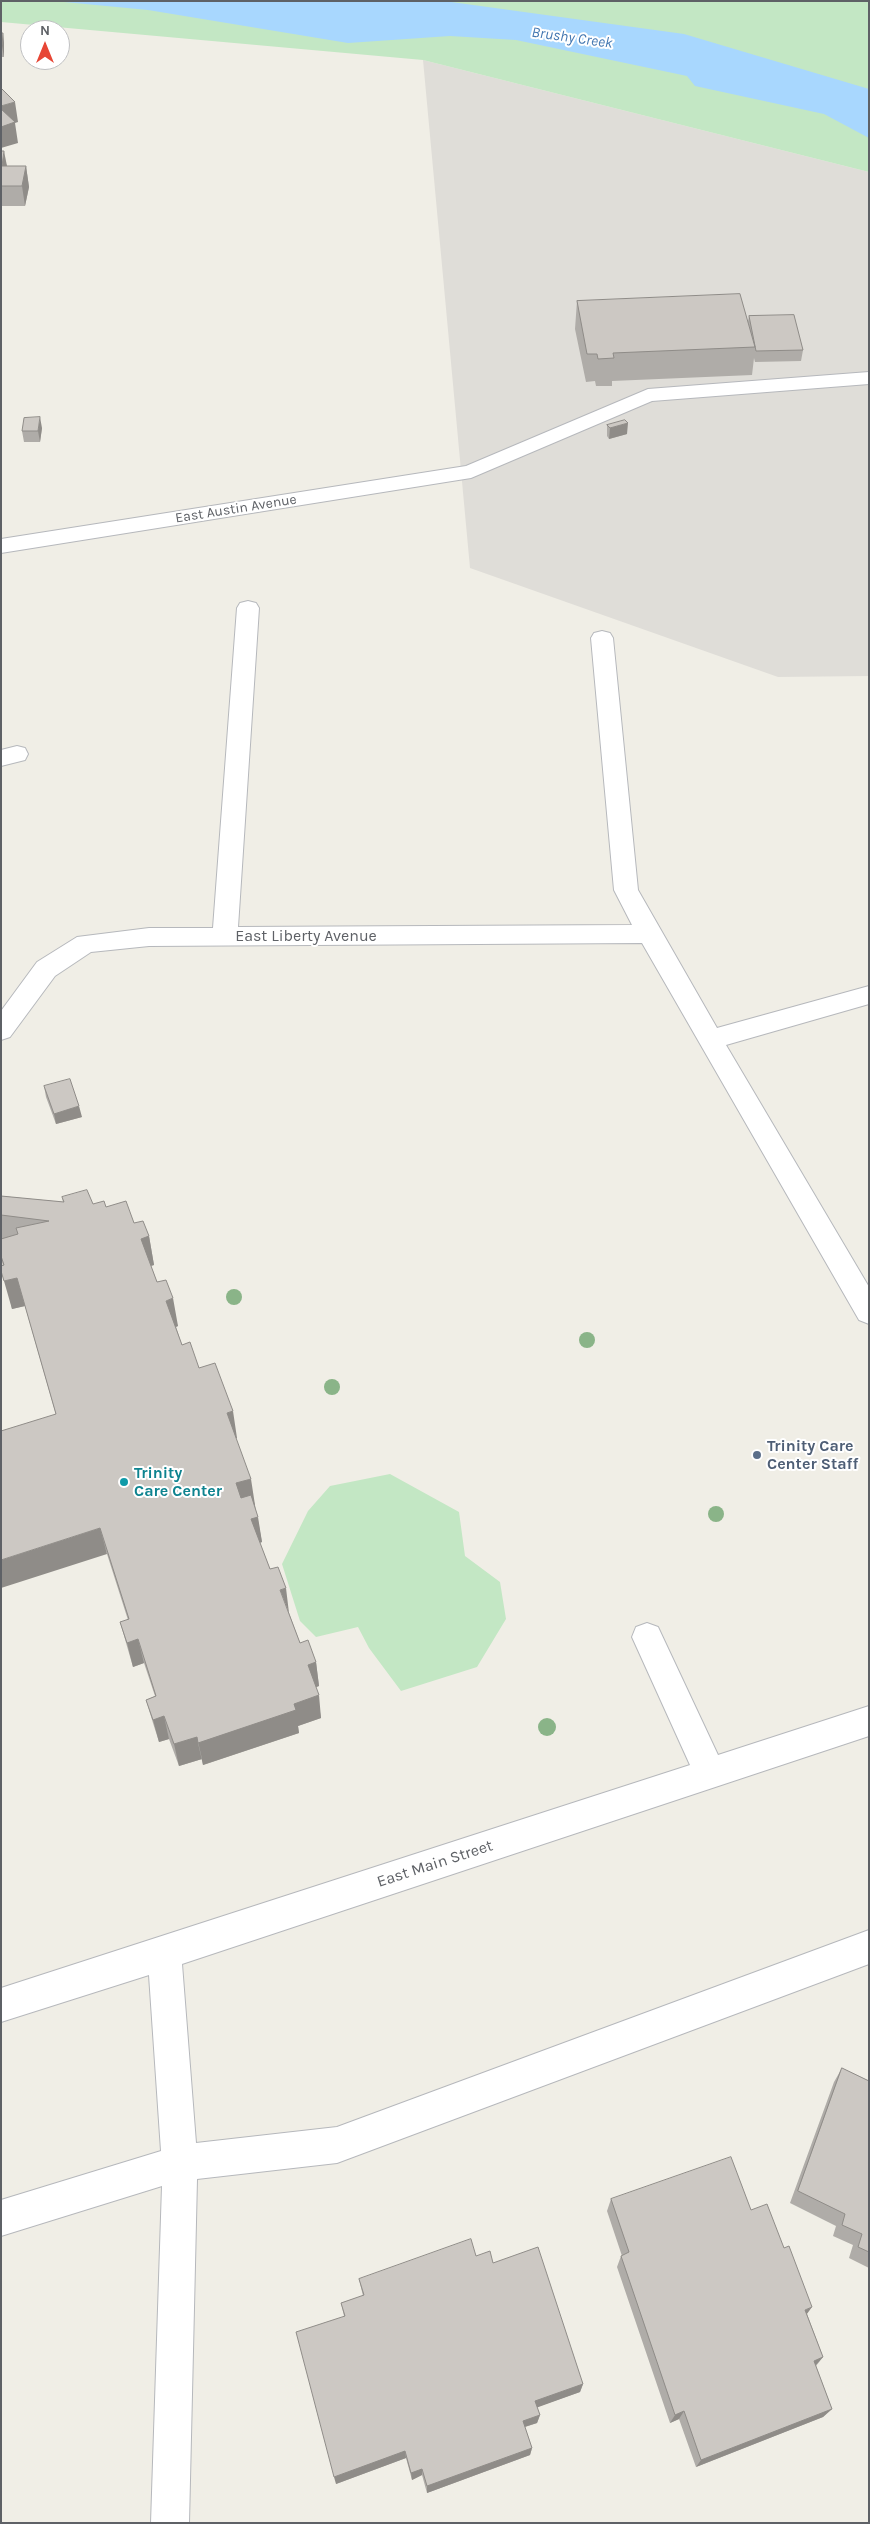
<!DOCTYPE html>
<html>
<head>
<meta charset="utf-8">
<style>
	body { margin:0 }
	#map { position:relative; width:870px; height:2524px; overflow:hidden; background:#f0eee6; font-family:Karla,sans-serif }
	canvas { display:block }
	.frame { position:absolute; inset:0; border:2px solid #5e6166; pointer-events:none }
	.north { position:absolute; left:20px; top:20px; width:50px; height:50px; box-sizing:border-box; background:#fff; border:1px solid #bfc0c2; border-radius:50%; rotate:0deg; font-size:14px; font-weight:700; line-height:20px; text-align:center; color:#5e6166 }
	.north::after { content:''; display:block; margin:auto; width:18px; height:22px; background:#e74635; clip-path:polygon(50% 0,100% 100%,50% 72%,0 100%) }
</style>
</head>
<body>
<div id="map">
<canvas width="870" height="2524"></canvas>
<div class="frame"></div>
<div class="north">N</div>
</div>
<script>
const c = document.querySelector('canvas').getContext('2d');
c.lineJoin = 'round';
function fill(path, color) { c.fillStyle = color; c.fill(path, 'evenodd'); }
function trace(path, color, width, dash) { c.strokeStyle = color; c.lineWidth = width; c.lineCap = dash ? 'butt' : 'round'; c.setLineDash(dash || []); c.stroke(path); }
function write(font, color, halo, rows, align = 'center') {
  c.font = font + ' Karla,sans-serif'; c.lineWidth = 4; c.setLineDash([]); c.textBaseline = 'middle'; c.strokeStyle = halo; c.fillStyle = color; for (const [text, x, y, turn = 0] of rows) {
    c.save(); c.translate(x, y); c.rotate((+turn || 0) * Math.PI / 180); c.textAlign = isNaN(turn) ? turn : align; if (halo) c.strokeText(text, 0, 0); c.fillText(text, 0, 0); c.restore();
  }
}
fill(new Path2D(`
	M423,60L869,172V676L778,677L470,568Z`), '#dfddd8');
fill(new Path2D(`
	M1,1H869V172L423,60L1,22Z
	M390,1474L459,1512L465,1556L500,1582L506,1619L477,1667L401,1691L369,1648L358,1627L316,1637L300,1621L282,1564L308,1511L330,1486Z`), '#c3e7c4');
fill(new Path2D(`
	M54,1H444L684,34L869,89V138L824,114L695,86L687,76L516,40L450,36L348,43L148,10Z`), '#a8d7fe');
const minor = new Path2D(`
	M869,372V384L652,401L471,478L1,553V539L466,466L648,389Z
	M248,601L256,603L259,608L238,927L632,925L614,890L591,638L594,633L602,631L610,633L613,638L638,890L717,1028L869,986V1004L726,1045L869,1287V1324L859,1320L642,943L149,946L91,952L55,976L10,1037L1,1040V1011L37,962L77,937L149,928H213L237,608L240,603Z
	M17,746L25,748L28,754L25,760L1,766V750Z
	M647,1623L658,1627L718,1755L869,1706V1736L182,1964L196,2143L337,2127L869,1930V1964L337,2163L197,2179L189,2523H151L162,2186L1,2236V2200L161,2151L149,1975L1,2022V1988L690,1765L632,1637L636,1627Z`);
trace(minor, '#b6b8bc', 2);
fill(minor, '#fff');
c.fillStyle = '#8ab488';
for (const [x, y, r] of [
	[234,1297,8],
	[587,1340,8],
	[332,1387,8],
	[716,1514,8],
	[547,1727,9]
]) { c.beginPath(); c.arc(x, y, r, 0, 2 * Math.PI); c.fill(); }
fill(new Path2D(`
	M1,33H3L4,43V57H1Z
	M1,151L7,166H26L29,187L25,206H1Z
	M577,301L748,321L749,316L803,350L801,361L755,362L754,358L752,375L612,381V386H596L595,381L586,382L575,329Z
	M607,425L627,434L609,439L607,436Z
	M42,428L40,442H24L22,431Z
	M44,1086L82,1117L56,1124L46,1097Z
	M1,1196L63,1202L62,1197L93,1204L106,1207L134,1223L149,1236L154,1265L151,1266L157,1282L178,1326L176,1327L182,1345L199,1368L237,1438H236L255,1505L262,1542L260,1543L270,1569L289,1613L300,1643L316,1662L319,1686L316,1687L321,1718L298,1726L299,1733L203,1765L202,1759L179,1766L169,1739L159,1742L153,1723L146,1700L155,1696L144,1663L133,1667L120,1622L128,1620L107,1554L56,1415L25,1306L12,1309L1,1257Z
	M842,2068L869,2081V2268L849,2258L853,2245L833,2236L836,2226L790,2203L834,2082Z
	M611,2199L751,2210L807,2314L823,2357L816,2366L832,2409L823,2417L696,2467L679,2419L670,2423L617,2267L621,2256H622L607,2211Z
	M476,2256L493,2263L583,2384L580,2392L537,2407L540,2415L537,2423L525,2427L532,2448L530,2455L427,2493L422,2475L412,2480L406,2458L336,2484L344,2316L341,2303L363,2296L359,2279Z`), '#afaca8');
fill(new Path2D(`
	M3,33L4,43V57L2,46Z
	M15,102L18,122L15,123L18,143L1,148V106Z
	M4,151L8,171L5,187L2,166Z
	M26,166L29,187L25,206L22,186Z
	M40,417L42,428L40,442L38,431Z
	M628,423L627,434L609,439L610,428Z
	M79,1106L82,1117L56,1124L54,1114Z
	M149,1236L154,1265L146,1267L141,1239Z
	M17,1278L25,1306L12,1309L4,1281Z
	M173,1298L178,1326L171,1329L166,1301Z
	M233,1411L237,1438L231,1439L227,1413Z
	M251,1479L255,1505L240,1509L236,1483Z
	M258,1517L262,1542L255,1544L251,1519Z
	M100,1528L107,1554L1,1588V1560Z
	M286,1588L289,1613L280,1590Z
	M138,1639L144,1663L133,1667L127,1643Z
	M316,1662L319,1686L311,1689L308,1665Z
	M319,1695L321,1718L298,1726L299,1733L203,1765L198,1743L294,1704Z
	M164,1716L169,1739L159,1742L153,1720Z
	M197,1737L202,1759L179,1766L174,1744Z
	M812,2307L804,2318L805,2310Z
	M823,2357L815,2366L814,2361Z
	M583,2384L580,2392L533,2409L535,2401Z
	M832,2409L823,2417L696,2467L701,2460Z
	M684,2411L679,2419L670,2423L675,2415Z
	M540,2415L537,2423L521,2428L523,2421Z
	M532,2448L530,2455L427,2493V2486Z
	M405,2451L406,2458L336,2484L334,2477Z
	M422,2469V2475L412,2480L411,2473Z`), '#8f8c88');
const building = new Path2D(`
	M1,33H3L2,46H1Z
	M1,88L15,102L1,106Z
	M1,109L15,122L1,127Z
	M1,151H4L2,166H26L22,186H1Z
	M740,294L755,347L613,353L614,358L598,359L597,354H587L577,301Z
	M794,315L803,350L756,351L749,316Z
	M40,417L38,431H22L24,418Z
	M625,420L628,423L610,428L607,425Z
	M70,1079L79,1106L54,1114L44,1086Z
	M87,1190L93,1204L104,1201L106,1207L126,1201L134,1223L143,1221L149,1236L141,1239L157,1282L166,1280L173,1298L166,1301L182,1345L190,1342L199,1368L215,1363L233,1411L227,1413L251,1479L236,1483L241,1498L251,1495L258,1517L251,1519L270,1569L278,1567L286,1588L280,1590L300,1643L308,1640L316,1662L308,1665L319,1695L294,1704L296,1710L198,1743L197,1737L174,1744L164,1716L153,1720L146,1700L156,1696L138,1639L127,1643L120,1622L129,1619L100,1528L1,1560V1431L56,1414L17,1278L4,1281L1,1271V1266L4,1265L1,1256V1239L18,1234L16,1228L49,1221L1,1215V1196L64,1202L62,1197Z
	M842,2068L869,2081V2252L858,2247L862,2234L842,2225L845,2214L798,2191Z
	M731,2157L751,2210L767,2204L784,2248L789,2246L812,2307L805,2310L823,2357L814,2361L832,2409L701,2460L684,2411L675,2415L621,2256L629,2252L611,2199Z
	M471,2239L476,2256L490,2251L493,2263L538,2247L583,2384L535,2401L540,2415L523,2421L532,2448L427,2486L422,2469L411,2473L405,2451L334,2477L296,2332L345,2316L341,2303L364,2295L359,2279Z`);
fill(building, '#ccc8c3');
trace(building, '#8f8c88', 1);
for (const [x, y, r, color] of [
	[757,1455,5,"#5c6f8a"],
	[124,1482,5,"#0f9aa8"]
]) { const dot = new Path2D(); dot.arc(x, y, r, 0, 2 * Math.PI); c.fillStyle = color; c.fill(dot); trace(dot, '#fff', 2); }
write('14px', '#5e6166', '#fff', [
	["East Austin Avenue",236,509,-9]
]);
write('italic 15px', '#4377b1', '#fff', [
	["Brushy Creek",572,38,8]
]);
write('16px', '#5e6166', '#fff', [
	["East Liberty Avenue",306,936],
	["East Main Street",435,1864,-18]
]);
write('bold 16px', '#4e5e75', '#fff', [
	["Trinity Care",767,1446],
	["Center Staff",767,1464]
], 'left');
write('bold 16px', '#0d838f', '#fff', [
	["Trinity",134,1473],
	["Care Center",134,1491]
], 'left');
</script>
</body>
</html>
